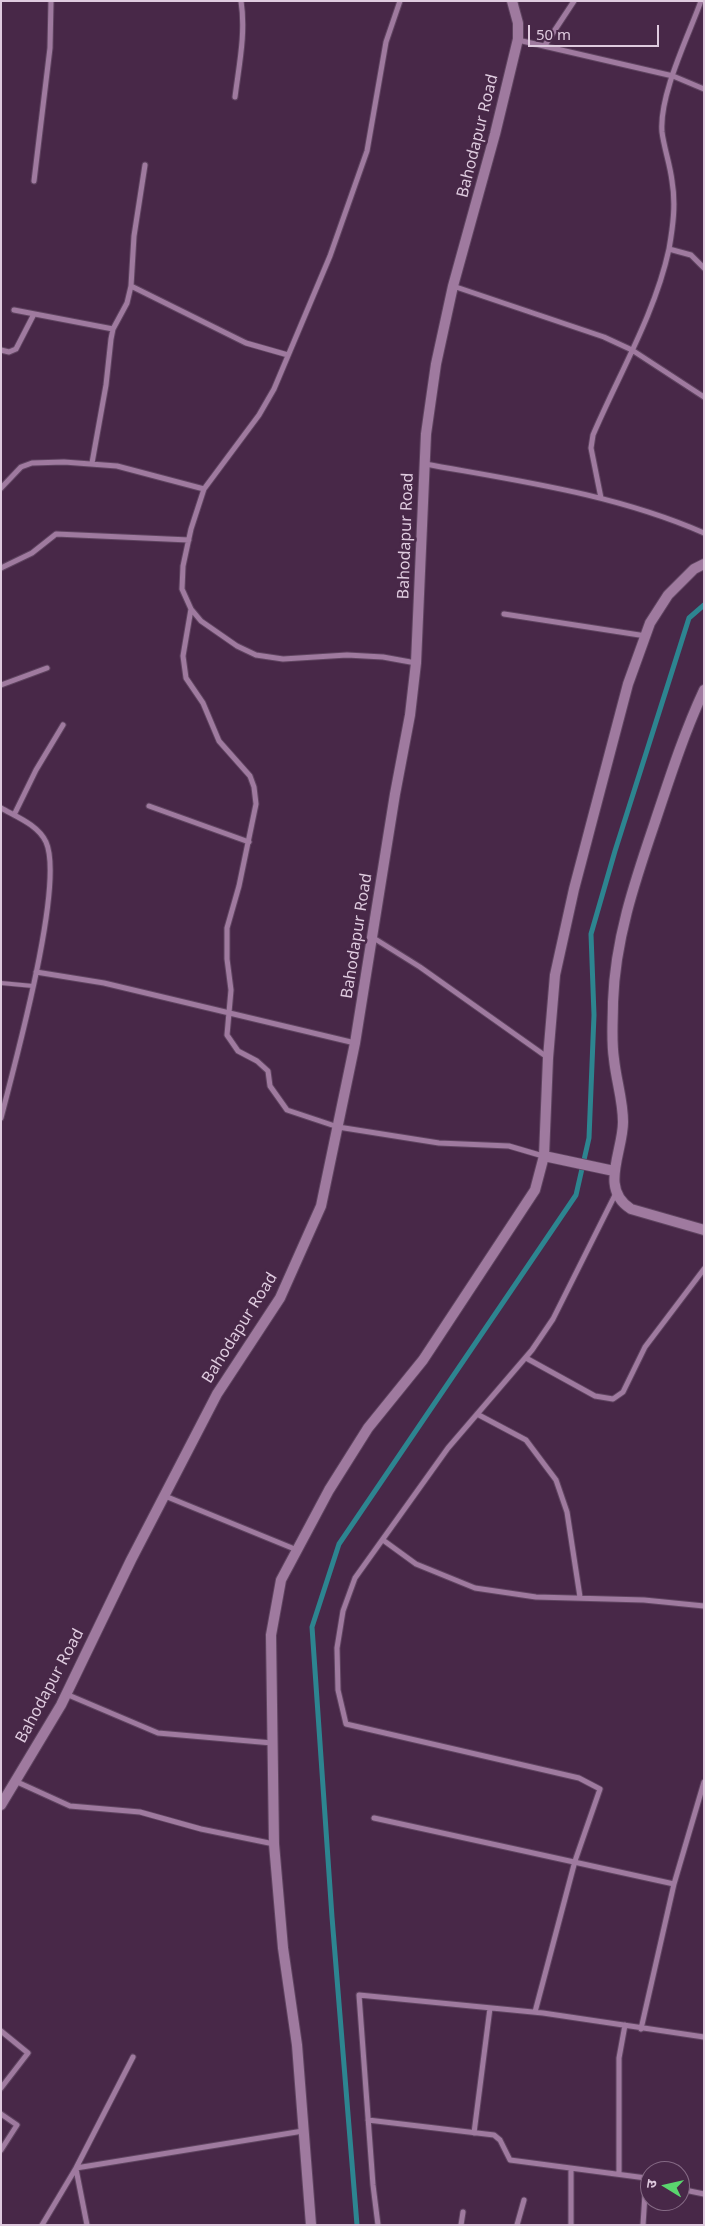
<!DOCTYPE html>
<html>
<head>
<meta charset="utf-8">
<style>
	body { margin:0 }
	#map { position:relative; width:705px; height:2226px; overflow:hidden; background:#482848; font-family:"Noto Sans","Noto Sans Devanagari",sans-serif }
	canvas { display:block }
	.frame { position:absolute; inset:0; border:2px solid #dfcbdf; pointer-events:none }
	.north { position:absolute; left:640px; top:2161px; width:50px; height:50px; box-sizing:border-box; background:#482848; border:1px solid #846984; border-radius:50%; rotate:279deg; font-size:14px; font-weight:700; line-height:20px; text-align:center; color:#dfcbdf }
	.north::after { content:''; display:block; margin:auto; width:18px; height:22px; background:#5ad56e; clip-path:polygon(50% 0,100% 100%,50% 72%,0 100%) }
	.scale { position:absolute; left:528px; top:25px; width:131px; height:22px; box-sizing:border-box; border:2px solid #dfcbdf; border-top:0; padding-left:6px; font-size:15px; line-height:18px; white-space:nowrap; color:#dfcbdf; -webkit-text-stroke:4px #482848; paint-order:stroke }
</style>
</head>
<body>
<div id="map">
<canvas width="705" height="2226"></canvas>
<div class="frame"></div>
<div class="north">उ</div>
<div class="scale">50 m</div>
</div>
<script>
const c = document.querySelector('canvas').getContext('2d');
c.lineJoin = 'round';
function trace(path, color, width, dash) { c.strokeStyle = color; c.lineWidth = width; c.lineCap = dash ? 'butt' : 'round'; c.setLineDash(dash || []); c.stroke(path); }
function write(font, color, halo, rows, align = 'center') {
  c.font = font + ' "Noto Sans",sans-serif'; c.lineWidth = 5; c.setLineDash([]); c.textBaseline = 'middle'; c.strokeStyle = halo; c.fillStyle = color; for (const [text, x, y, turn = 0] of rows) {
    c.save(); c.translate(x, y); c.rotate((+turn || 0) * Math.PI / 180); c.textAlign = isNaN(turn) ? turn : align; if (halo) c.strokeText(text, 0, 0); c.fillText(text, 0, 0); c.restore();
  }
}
trace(new Path2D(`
	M357,2225L332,1917L312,1627L339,1544L576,1195L589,1138L594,1015L591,934L615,851L689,618L704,605`), '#2d8590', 5);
const lane = new Path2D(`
	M1,983L33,986`);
const street = new Path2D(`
	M400,1L386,42L367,151L330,256L274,389L259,415L204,489L191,529L183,566L182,589L191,609L201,621L237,646L256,655L283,659L347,655L383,657L416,663
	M518,40L673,76L704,89
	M545,45L574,1
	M235,97C239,65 246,33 241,1
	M34,181L50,48L51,1
	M669,249L691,255L704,268
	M131,286L246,343L288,355
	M453,286L604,337L632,350L704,397
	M14,310L113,329
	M1,350L9,352L16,349L34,314
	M92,463L106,385L111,339L113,329L127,303L131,286L134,236L145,165
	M425,464C519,481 615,494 704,533
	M1,488L21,467L32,463L64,462L117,466L204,489
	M601,498L591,448L593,435C619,374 655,314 669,249C673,226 676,204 672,181C670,164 664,148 662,132C659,95 688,37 701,1
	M1,568L32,553L56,534L189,540
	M191,609L183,656L186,678L203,703L219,741L250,776L254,787L256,804L239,886L227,928V959L231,990L227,1035L238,1051L257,1061L268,1071L270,1086L287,1110L338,1127L439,1143L509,1146L543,1156
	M504,614L646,636
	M1,685L47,668
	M149,806L249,842
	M1,808C17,817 38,825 46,842C65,884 14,1066 1,1118
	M14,815L36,770L63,725
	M372,937L420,967L547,1057
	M36,972L104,983L355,1043
	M526,1358L595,1396L613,1399L623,1392L645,1347L704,1269
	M477,1414L526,1440L556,1480L567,1512L580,1597
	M165,1496L297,1550
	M383,1540L416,1564L475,1588L536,1597L644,1600L704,1606
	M66,1694L158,1733L272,1743
	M15,1781L70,1806L140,1812L201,1829L274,1844
	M374,1818L674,1884
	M535,2012L575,1861L600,1789L579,1778L346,1724L338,1690L337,1648L343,1611L355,1578L448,1448L532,1350L553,1319L616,1193
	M641,2029L674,1884L704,1782
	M1,2031L28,2053L1,2088
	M1,2114L17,2125L1,2150
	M368,2120L494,2135L500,2140L510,2160L646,2178
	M474,2133L490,2008
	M76,2168L303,2131
	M76,2169L87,2225
	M619,2174V2058L625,2025
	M680,2189L704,2194
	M42,2225L76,2168L133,2057
	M378,2225L373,2185L359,1995L543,2013L704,2037
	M461,2225L463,2212
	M517,2225L524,2200
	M571,2225V2169
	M643,2225L646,2178L650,2180`);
const secondary = new Path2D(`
	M704,690C684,733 670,777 655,822C635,881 615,939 613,1002C613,1020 611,1040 614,1059C616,1080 623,1100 623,1122C623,1152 599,1189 631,1209L704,1230
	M544,1156L614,1171
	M1,1805L61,1705L131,1560L217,1394L280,1298L321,1206L355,1043L395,794L410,715L416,663L426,434L436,364L453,286L495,134L518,39V23L512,1
	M311,2225L297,2045L283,1948L274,1844L271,1635L281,1580L329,1490L368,1428L423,1360L535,1190L544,1156L548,1058L555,975L574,889L628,684L650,623L668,595L694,569L704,564`);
trace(lane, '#5f4460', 5.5);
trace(street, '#5f4460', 7);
trace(secondary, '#5f4460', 12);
trace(lane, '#9f7a9f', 4);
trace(street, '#9f7a9f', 5);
trace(secondary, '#9f7a9f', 10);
write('16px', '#dfcbdf', '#482848', [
	["Bahodapur Road",478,136,-76],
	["Bahodapur Road",406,536,-88],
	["Bahodapur Road",357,936,-81],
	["Bahodapur Road",240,1328,-58],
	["Bahodapur Road",50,1686,-62]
]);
</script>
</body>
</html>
